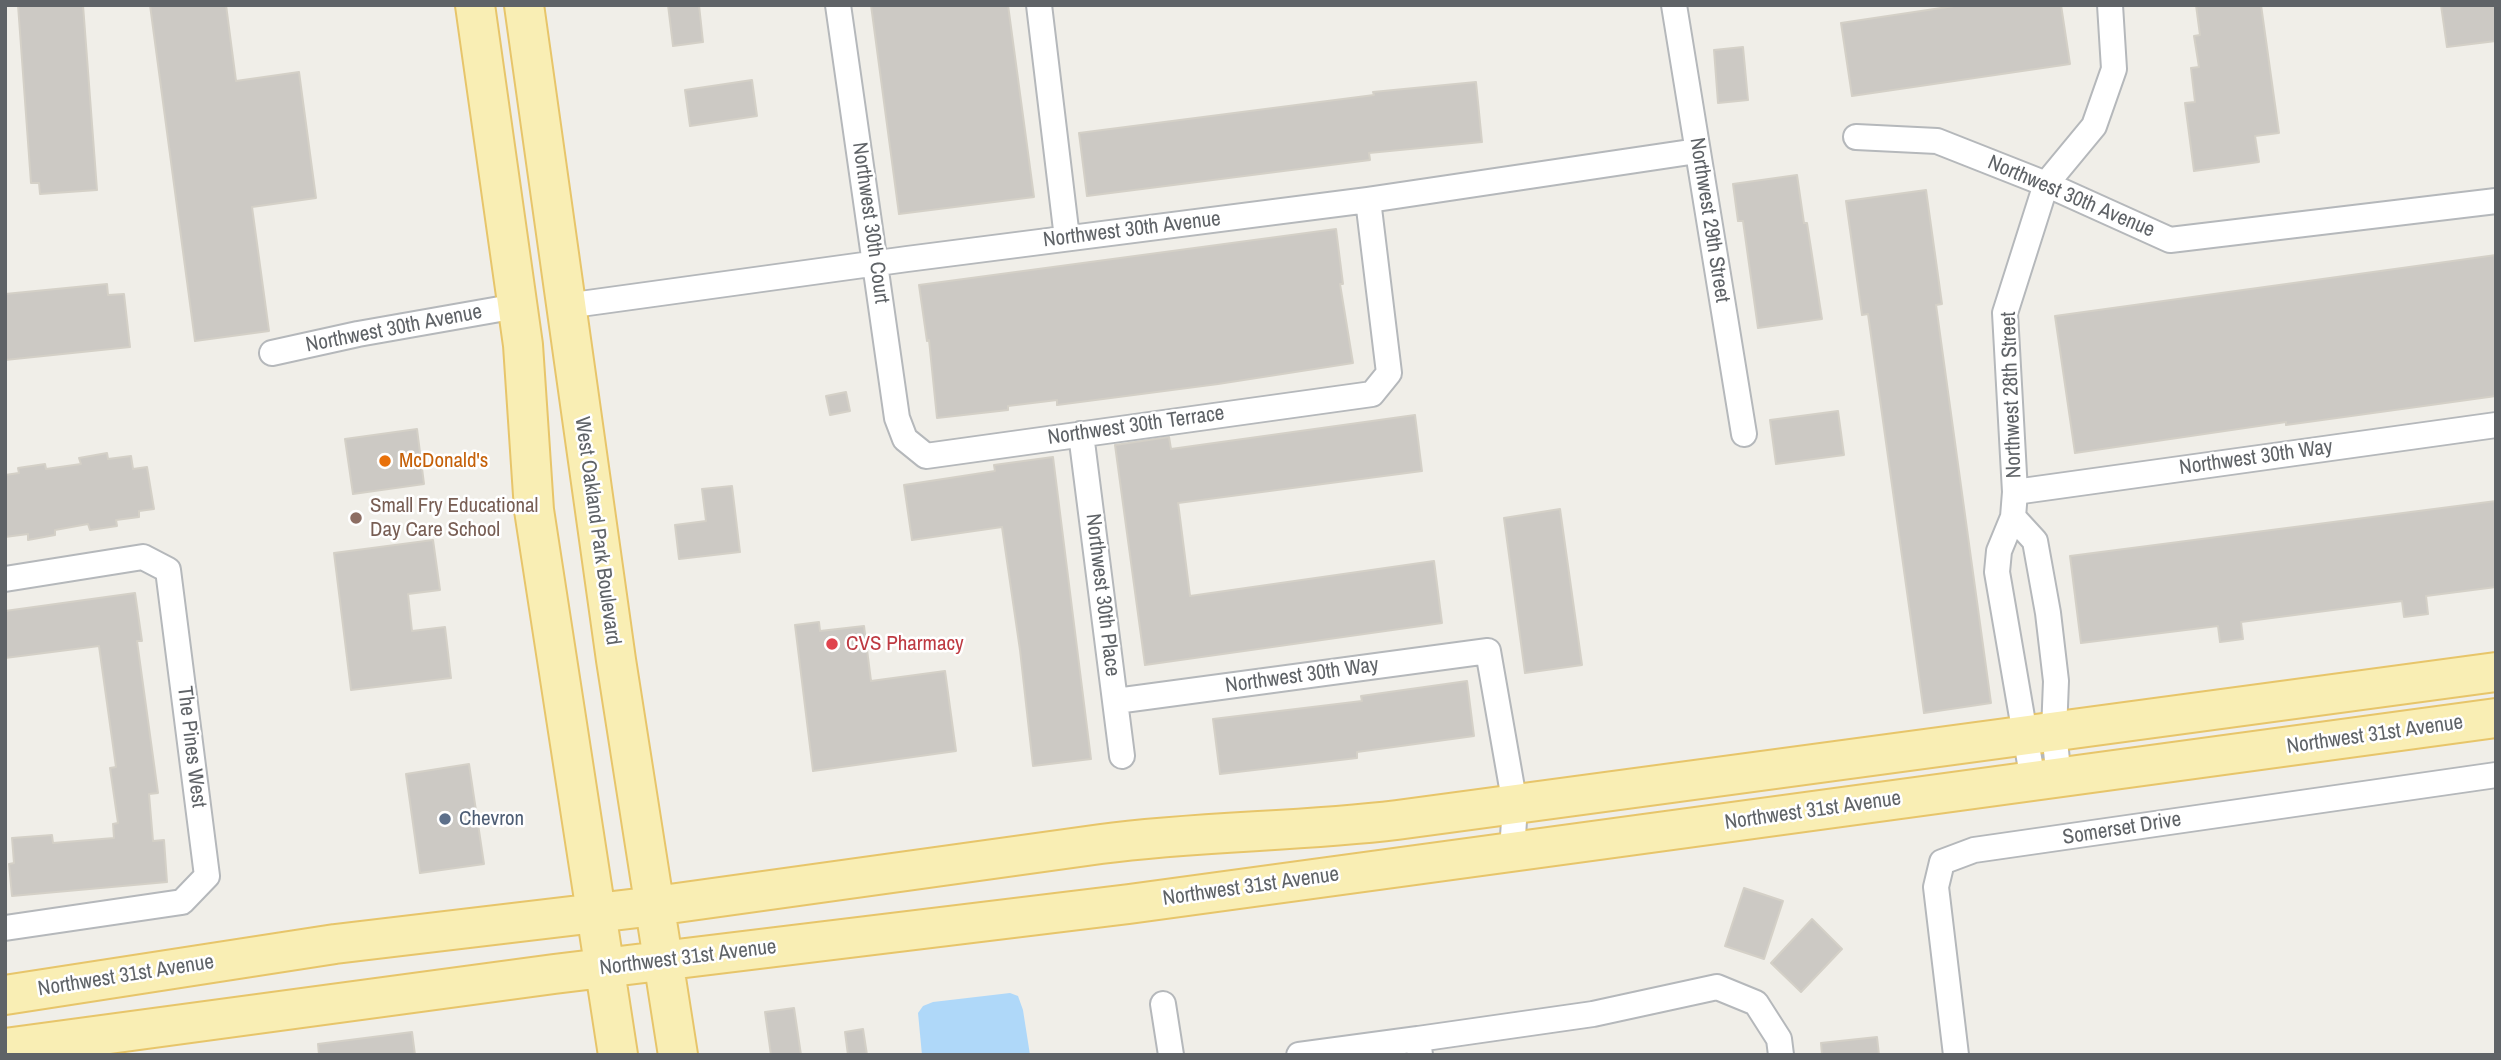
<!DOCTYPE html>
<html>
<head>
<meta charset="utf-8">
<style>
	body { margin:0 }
	#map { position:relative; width:2501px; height:1060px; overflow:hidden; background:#f0eee8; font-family:"Archivo Narrow",sans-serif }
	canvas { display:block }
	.frame { position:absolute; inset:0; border:7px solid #5f6367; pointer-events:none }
</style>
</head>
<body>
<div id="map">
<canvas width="2501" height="1060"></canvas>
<div class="frame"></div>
</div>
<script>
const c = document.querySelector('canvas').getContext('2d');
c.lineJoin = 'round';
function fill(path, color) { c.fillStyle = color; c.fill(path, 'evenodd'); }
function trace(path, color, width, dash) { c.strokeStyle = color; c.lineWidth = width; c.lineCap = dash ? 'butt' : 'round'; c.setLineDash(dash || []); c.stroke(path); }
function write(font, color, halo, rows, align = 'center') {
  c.font = font + ' "Archivo Narrow",sans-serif'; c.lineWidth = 5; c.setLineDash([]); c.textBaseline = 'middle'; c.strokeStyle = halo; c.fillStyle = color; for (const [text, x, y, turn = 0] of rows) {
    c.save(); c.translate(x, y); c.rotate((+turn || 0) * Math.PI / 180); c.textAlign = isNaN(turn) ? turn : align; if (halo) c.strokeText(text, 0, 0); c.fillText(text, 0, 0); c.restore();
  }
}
fill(new Path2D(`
	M1010,993L1018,996L1023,1010L1030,1055H922L918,1013L923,1006L933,1002Z`), '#afd8f9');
const building = new Path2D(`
	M18,5H83L97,190L40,194L39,183H31Z
	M150,5H226L236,81L299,72L316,198L252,207L269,331L195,341Z
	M668,5H699L703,42L673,46Z
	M871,5H1008L1034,197L899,214Z
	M1961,5H2061L2070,64L1852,96L1841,23Z
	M2196,5H2261L2279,133L2255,136L2259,162L2194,171L2185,103L2195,102L2191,68L2199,67L2194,36L2200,35Z
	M2441,5H2496V41L2447,47Z
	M1743,47L1748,100L1718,103L1714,50Z
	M752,80L757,116L690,126L685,90Z
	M1476,82L1482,142L1369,153L1370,160L1087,196L1079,133L1374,95L1373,92Z
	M1797,175L1804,223H1807L1822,319L1758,328L1743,221H1738L1733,184Z
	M1926,190L1942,304L1936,305L1991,703L1924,713L1868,314L1862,315L1846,201Z
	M1336,229L1343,284H1340L1353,363L1218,384L1057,405V400L1008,406V410L937,418L929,340L927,341L919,285Z
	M2496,255V396L2286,425V422L2075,453L2055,316Z
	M107,284L108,295L124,294L130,347L5,360V294Z
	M846,392L850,411L830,415L826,396Z
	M1838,411L1844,455L1776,464L1770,420Z
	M1415,415L1422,471L1178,503L1179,510L1190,596L1434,561L1442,623L1145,665L1115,445L1169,437L1171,449Z
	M417,429L424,484L353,494L345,439Z
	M107,453L108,459L131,456L133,469L147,467L154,509L139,511V517L116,520L117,526L90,530L88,524L55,530V535L28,540V534L5,537V475L19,473L18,468L45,464L46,469L81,464L79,458Z
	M1053,457L1091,759L1033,766L1020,650L1002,527L912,540L904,485L995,471L994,465Z
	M732,486L740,552L679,559L675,525L706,521L702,489Z
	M2496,501V587L2426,596L2428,614L2404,617L2402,601L2241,622L2243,639L2220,642L2218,626L2081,643L2070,556Z
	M1560,509L1582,665L1525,673L1504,518Z
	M433,540L440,590L408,594L412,631L445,627L451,678L351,690L334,553Z
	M135,593L142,641H137L158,793L149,794L153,841L164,840L167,882L12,896L9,864L14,863L12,838L52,835L53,843L114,838L113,824L118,823L110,768L116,767L99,646L5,658V611Z
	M819,622L820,631L864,626L871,681L945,671L956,751L813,771L795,625Z
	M1467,681L1474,736L1357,752V758L1220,774L1213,719L1362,701L1361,696Z
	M469,764L484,864L420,873L406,774Z
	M1744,888L1783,901L1764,959L1725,946Z
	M1812,919L1842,949L1801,992L1771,963Z
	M794,1008L801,1055H771L765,1012Z
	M863,1029L867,1055H848L845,1032Z
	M412,1032L415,1055H319L318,1044Z
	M1877,1037L1879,1055H1822L1821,1043Z`);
fill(building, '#ccc9c4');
trace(building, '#d4d0c7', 2);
const minor = new Path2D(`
	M838,5L897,418L905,439L926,456L1372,394L1389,373L1368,200
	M1039,5L1067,238
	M1674,5L1744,434
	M1856,137L1937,141L2046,184L2170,240L2496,201
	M566,306L907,259L1368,200L1697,151
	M272,353L358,334L517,306
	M1081,434L1122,756
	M2015,492L2496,425
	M2013,517L2035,541L2048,613L2056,681L2054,732L2059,779
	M5,579L143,557L168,570L207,876L182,902L5,928
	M1116,701L1488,651L1515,805L1512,852
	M2033,781L1997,572L1999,551L2013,517L2015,492L2005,313L2046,184L2094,126L2114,69L2110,5
	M1163,1004L1171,1055
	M1299,1055L1418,1039
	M1420,1055L1418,1039L1593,1014L1717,987L1756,1003L1779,1039L1781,1055
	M1956,1055L1936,887L1942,862L1974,850L2496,775`);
const primary = new Path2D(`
	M475,5L523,345L534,510L618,1055
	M524,5L616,660L678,1055
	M5,995L335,944L655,906L1101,844C1199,831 1298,832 1397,820L2496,672
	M5,1048L554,974L1129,904L2496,718`);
trace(minor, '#b5b8bb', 28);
trace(primary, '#e7c56a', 42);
trace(minor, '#fff', 24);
trace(primary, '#f9eeb4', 38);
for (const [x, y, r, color] of [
	[385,461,7,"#e8710a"],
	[356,518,7,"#8d6e63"],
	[832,644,7,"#e0444e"],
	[445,819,7,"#5c6f8a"]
]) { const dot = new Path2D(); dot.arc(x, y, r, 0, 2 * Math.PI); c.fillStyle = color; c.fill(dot); trace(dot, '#fff', 2.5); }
write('21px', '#5f6367', '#fff', [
	["Northwest 30th Avenue",2071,197,23],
	["Northwest 29th Street",1709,220,81],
	["Northwest 30th Court",870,223,82],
	["Northwest 30th Avenue",1132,230,-7],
	["Northwest 30th Avenue",394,329,-11],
	["Northwest 28th Street",2012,395,-92],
	["Northwest 30th Terrace",1136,426,-8],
	["Northwest 30th Way",2256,458,-8],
	["West Oakland Park Boulevard",597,531,82],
	["Northwest 30th Place",1102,595,83],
	["Northwest 30th Way",1302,676,-8],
	["Northwest 31st Avenue",2375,735,-8],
	["The Pines West",191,747,83],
	["Northwest 31st Avenue",1813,811,-8],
	["Somerset Drive",2122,829,-9],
	["Northwest 31st Avenue",1251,887,-8],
	["Northwest 31st Avenue",688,958,-7],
	["Northwest 31st Avenue",126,976,-9]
]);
write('21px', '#c56008', '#fff', [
	["McDonald's",399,461]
], 'left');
write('21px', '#785e54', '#fff', [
	["Small Fry Educational",370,506],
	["Day Care School",370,530]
], 'left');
write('21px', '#be3a42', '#fff', [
	["CVS Pharmacy",846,644]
], 'left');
write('21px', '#4e5e75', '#fff', [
	["Chevron",459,819]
], 'left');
</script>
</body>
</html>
